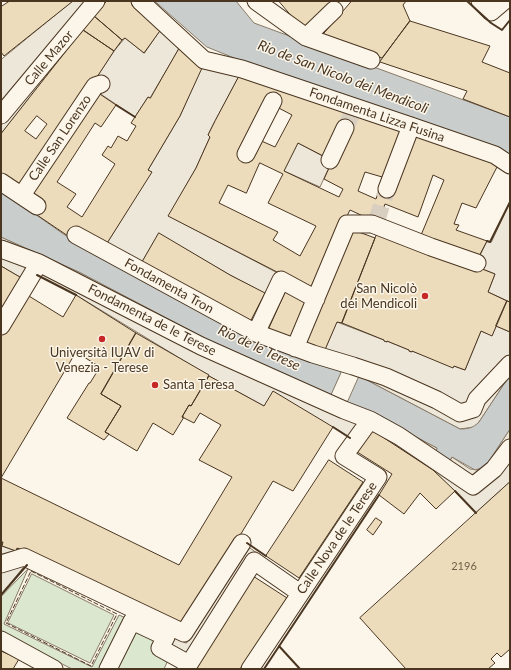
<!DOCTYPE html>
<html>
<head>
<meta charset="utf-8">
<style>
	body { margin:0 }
	#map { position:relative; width:511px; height:670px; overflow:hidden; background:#fbf6e9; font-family:Lato,sans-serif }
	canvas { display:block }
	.frame { position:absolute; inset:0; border:2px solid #4a3520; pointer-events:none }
</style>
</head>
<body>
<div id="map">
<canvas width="511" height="670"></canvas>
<div class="frame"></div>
</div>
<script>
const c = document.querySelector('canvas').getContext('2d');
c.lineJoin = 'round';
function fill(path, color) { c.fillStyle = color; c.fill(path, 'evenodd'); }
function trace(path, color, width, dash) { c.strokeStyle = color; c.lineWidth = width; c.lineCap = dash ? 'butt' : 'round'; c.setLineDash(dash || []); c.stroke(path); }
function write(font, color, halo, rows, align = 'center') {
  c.font = font + ' Lato,sans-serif'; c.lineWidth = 3; c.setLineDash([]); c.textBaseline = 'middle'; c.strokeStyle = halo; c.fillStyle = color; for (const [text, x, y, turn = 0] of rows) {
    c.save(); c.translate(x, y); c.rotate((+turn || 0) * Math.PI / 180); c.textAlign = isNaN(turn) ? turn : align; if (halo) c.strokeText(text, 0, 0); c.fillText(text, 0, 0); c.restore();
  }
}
const green = new Path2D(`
	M28,569L4,624L92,667L119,615L128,619L104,669H72L1,633V597Z
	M32,574L114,615L90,663L8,623Z
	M133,626L158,640L152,652L168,660L164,669H111Z`);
fill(green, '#dce7d0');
trace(green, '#887966', 1);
const parking = new Path2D(`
	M73,1H107L1,134V60Z
	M162,28L179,49L150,98L148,97L135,117L90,87L114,51L125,38L144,53Z
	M208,53L242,71L215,121L208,135L210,137L196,168L169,216L291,280L281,302L230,275L159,234L140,266L104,248L151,172L148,170L180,116Z
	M298,143L332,161L320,187L284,171Z
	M510,202V302L488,292L495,274L475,266L487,241L491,242Z
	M1,237L79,272L375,415L437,448L450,461L452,457L470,469L479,470L487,464L510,429V482L476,513L433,470L378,434L366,428L348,436L333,427L264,406L209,376L76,295L35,274L25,280L1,266Z
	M337,322L384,340V341H387L409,350V351L411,352L412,351L465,370L481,331L492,335L496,326L510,332V375L479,422L474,427L460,429L359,376L321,360Z
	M1,542H3L2,546L16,551L17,548L34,554L1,595Z
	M247,546L257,553L187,660L165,647L170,636L186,643Z`);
fill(parking, '#ede7d9');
trace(parking, '#887966', 1);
const water = new Path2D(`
	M155,1H236L254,23L510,117V158L271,73L207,47Z
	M1,190L72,240L359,376L460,429C468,429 473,428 479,422L510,375V429L487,464L482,468L475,470L452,457L449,462L436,453L437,448L375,415L252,363L79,272L1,237Z`);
fill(water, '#c9cecd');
trace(water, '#887966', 1);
const pier = new Path2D(`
	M343,369L359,376L346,405L330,398Z`);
fill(pier, '#fbf6e9');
trace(pier, '#887966', 1);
const building = new Path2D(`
	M10,1H73L4,56L1,52V7Z
	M107,1H130L162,28L144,53L125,38L122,40L94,16Z
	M279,1H335L303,29Z
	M352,1H406L403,5L410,21L382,58L322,36Z
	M94,16L122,40L114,51L83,30Z
	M410,21L490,46L482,62L510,73V117L463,99L467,91L380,62Z
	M83,30L114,51L22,192L1,178V134ZM37,116L47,124L36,139L25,131Z
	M179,49L202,68L180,116L148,170L152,172L104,248L71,238L34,213L25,193L94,90L116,105L101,127L95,123L57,182L76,194L67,207L82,217L115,164L102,155L108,146L111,148L118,136L127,141L136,126L131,123L148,97L150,98Z
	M242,71L280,87L408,131L389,179L365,172L358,191L376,199L380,187L389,190L411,131L460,148L498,165L476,208L462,203L454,224L459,225L456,230L487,241L477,260L419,240L444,180L433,175L418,217L385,204L378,223L350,210L310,289L168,216L196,168L210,137L208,135L215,121ZM271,100L277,102L275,106L292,115L275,147L257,139L248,157L242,154ZM342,127L347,129L324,179L343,189L339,197L284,171L298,143L327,158ZM260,163L283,174L268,203L316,226L300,256L273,240L278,232L219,203L228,185L246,193Z
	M348,228L375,238L342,323L337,322L324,352L300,343Z
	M379,229L495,274L488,292L507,301L492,336L481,331L465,370L454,366L453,368L412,351V352L409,351V350L387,341V342L384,341V340L342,323Z
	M159,233L230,275L265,293L247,328L140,266Z
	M1,266L25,280L7,312L1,308Z
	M287,289L313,302L295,343L268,331Z
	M24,293L63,317L76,295L136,333L101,394L121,406L105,432L109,434L104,440L67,418L89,383H90L100,367L76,352L1,478L179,565L232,477L199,460L221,425L200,413L194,423L182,417L189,405L191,406L209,376L264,406L273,391L333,427L293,491L273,481L185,626L34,554L17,548L16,551L2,546L3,542H1V331Z
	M507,301L510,302V332L496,326Z
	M136,333L209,375L191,406L189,405L182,417H184L173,435L153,423L137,451L105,432L121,406L101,394Z
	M366,428L378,434L433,470L455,491L436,509L420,493L404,514L379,495L392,474L343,443L348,436Z
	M329,460L363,482L299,578L266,556Z
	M510,482V649L501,657L497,653L491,659L495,663L488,669H406L360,618Z
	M376,518L382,522L373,535L367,530Z
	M253,576L287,598L240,669H197L192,666Z
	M1,651L19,659L13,669H1Z`);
fill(building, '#ecdcbc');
trace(building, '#4a3520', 1);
trace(new Path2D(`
	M345,128L353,112
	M376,222L387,189`), '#d8cfc1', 17, [17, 8]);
const pedestrian = new Path2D(`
	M140,1L204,60L242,69L411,126L495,155L510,165
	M256,1L306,37L371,60
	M480,1L491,12L504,1
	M306,37L334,10
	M1,115L96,1
	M246,154L273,101
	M330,160L345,128
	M1,182L37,206
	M387,189L411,126
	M22,195L95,86L101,84
	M76,235L256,333L313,354L353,366L386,377L437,400L460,413L473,409L477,399L510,364
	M1,249L39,263L201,346L344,410L370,420L399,436L473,486L494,469L510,448
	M1,326L39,263
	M256,333L281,280L316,299
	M295,348L347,224H372L431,247L477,263
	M1,564L24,557L184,633L242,543
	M1,640L54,669
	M108,669L132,621L166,637L160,648L189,664
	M186,669L254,561L300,593
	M250,669L378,477L344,456L370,420`);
trace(pedestrian, '#4a3520', 19);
trace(pedestrian, '#fbf6e9', 17);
trace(new Path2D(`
	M31,571L117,614L91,666L6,623Z`), '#4a3520', 1, [5, 2]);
trace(new Path2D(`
	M467,1L491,23L502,30L510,20
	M116,105L135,117
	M487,241L490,242L510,202
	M37,275L76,295
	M333,427L350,438
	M455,491L476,513
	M247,543L266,556
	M1,595L27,565
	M279,646L300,669
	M264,669L379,495`), '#4a3520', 2);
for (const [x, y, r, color] of [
	[425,296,4,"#c62828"],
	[102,339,4,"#c62828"],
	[155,385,4,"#c62828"]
]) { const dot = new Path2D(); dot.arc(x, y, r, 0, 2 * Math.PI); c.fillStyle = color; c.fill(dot); trace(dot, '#fbf6e9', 1.5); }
write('11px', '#725f47', null, [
	["2196",464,566]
]);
write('13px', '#4a3520', '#fbf6e9', [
	["Calle Mazor",49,58,-50],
	["Fondamenta Lizza Fusina",377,115,19],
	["Calle San Lorenzo",60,138,-56],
	["Fondamenta Tron",169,286,29],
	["Fondamenta de le Terese",152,320,27],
	["Calle Nova de le Terese",337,538,-56]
]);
write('13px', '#4a3520', '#fbf6e9', [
	["San Nicolò",417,289],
	["dei Mendicoli",417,304],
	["Università IUAV di",102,353,"center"],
	["Venezia - Terese",102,368,"center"],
	["Santa Teresa",163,385,"left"]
], 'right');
write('italic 14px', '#4a3520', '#fbf6e9', [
	["Rio de San Nicolo dei Mendicoli",343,77,21],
	["Rio de le Terese",259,348,25]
]);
</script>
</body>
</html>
